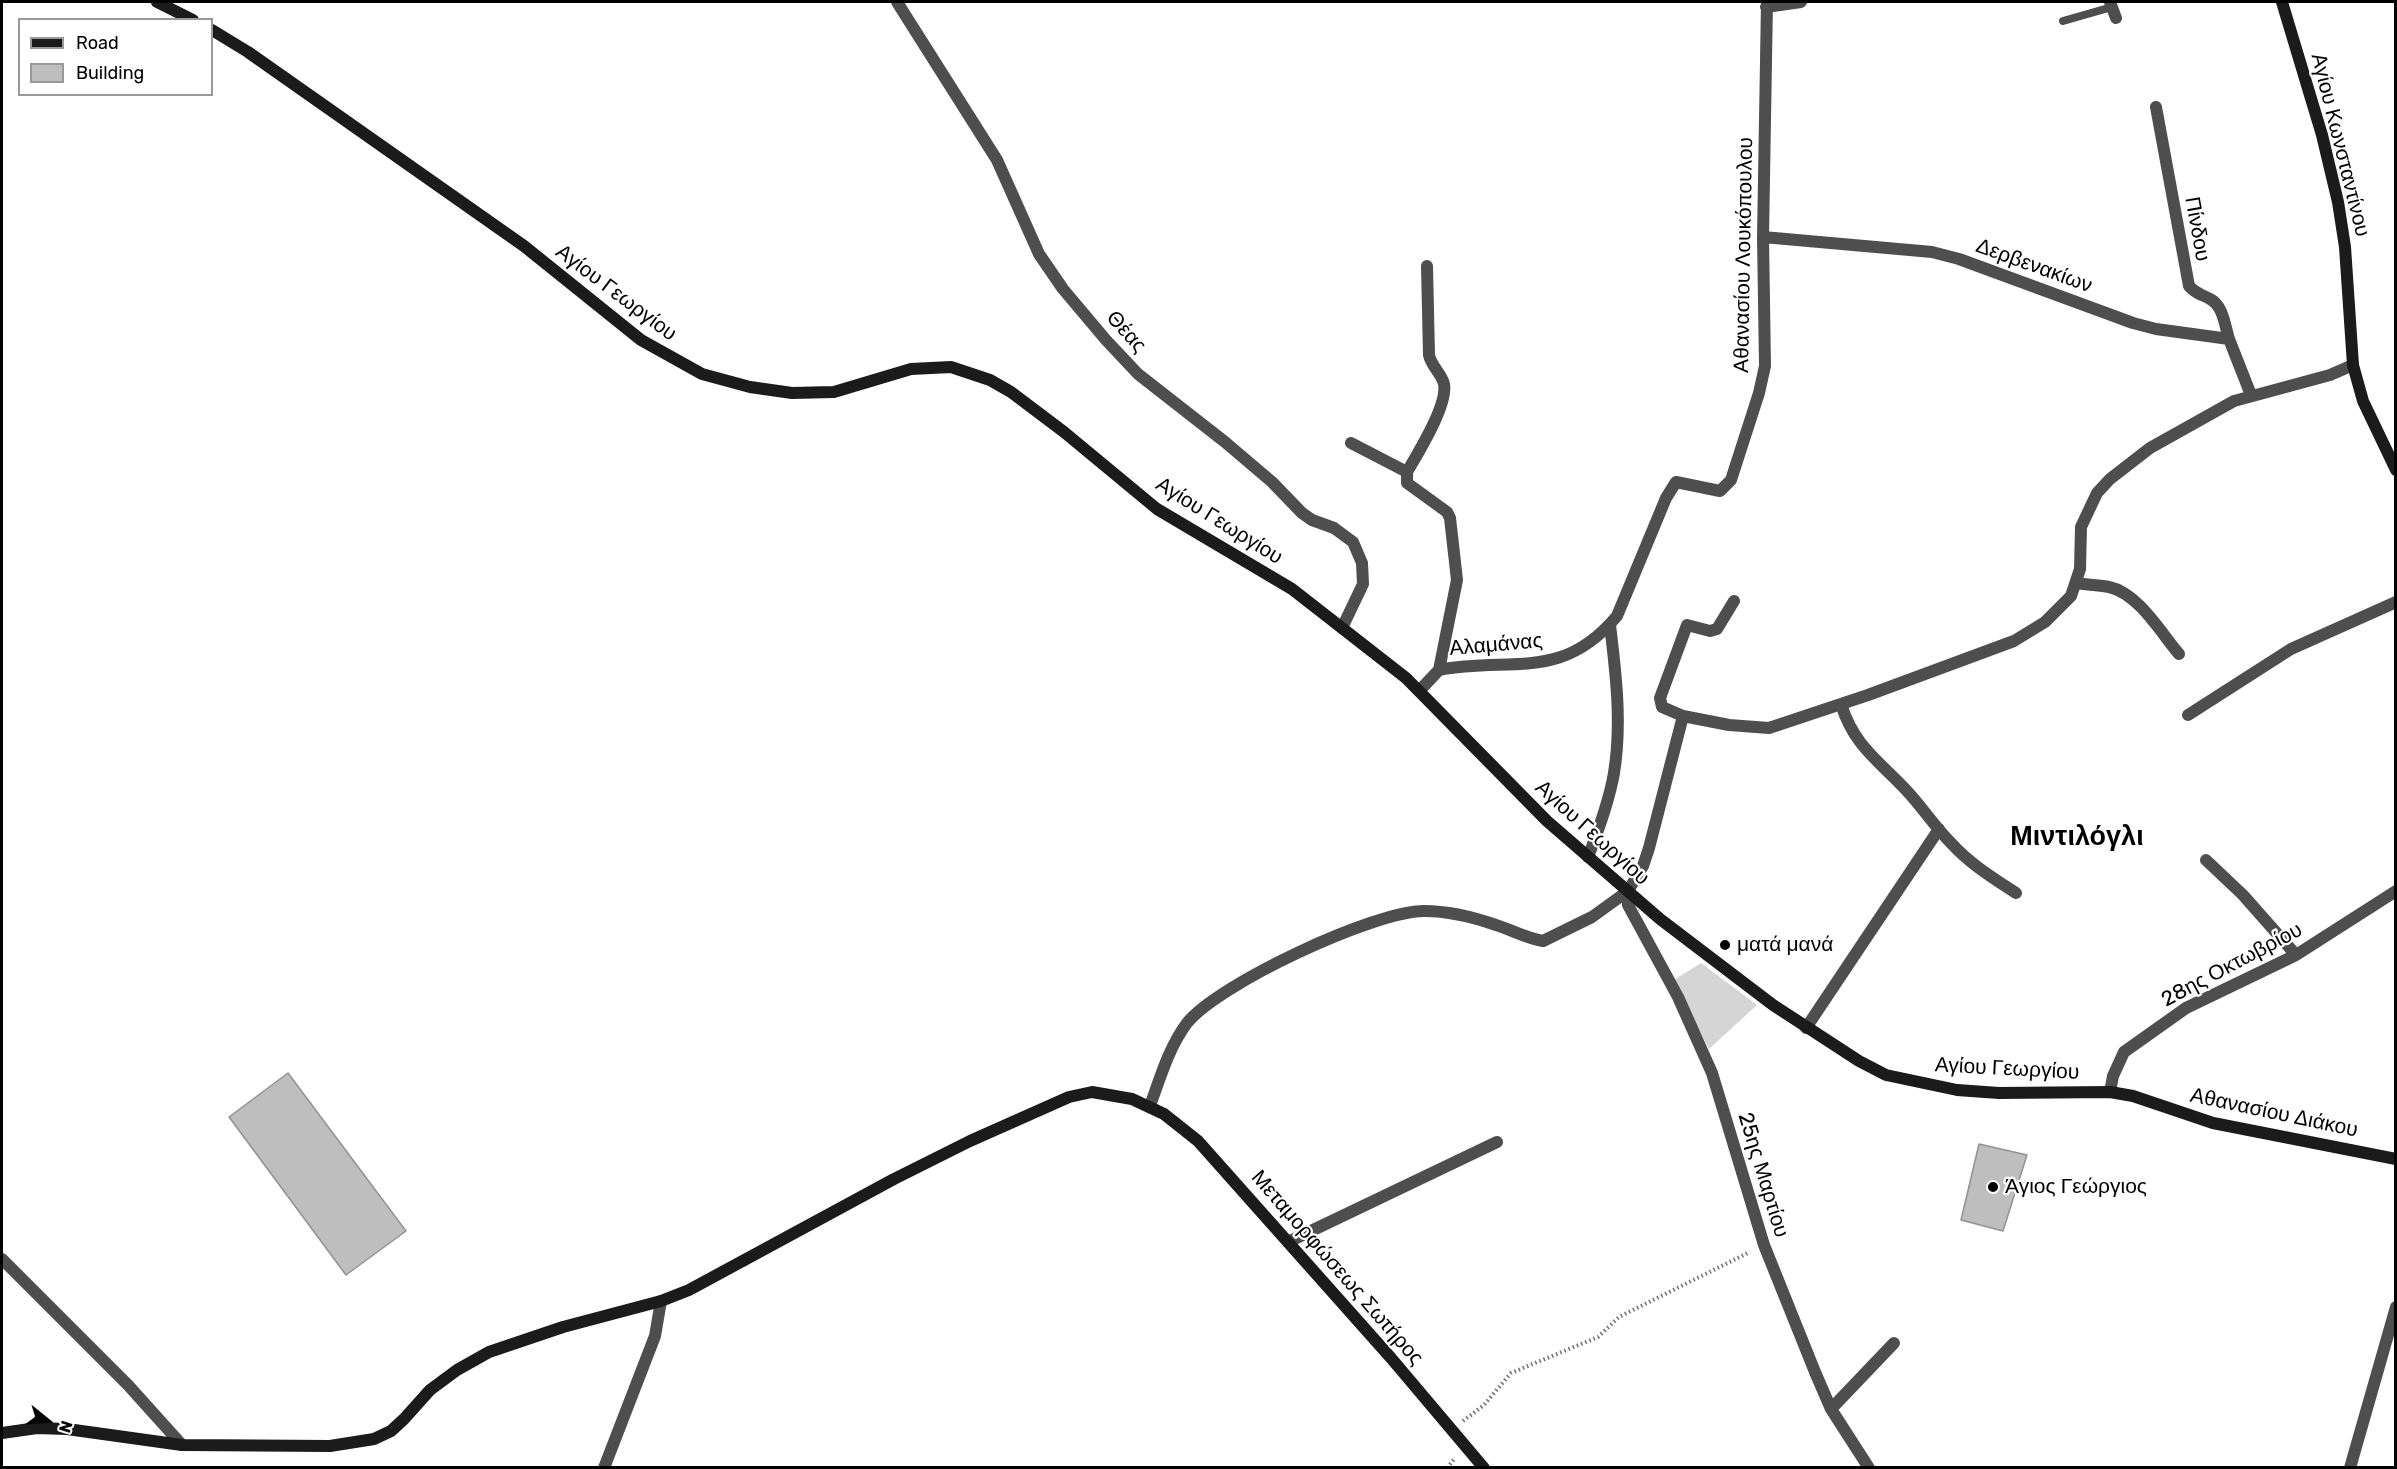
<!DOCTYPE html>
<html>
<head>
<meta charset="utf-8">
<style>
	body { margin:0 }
	#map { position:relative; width:2397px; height:1469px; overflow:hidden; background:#fff; font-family:Rubik,sans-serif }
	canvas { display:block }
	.frame { position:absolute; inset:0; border:3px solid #000; pointer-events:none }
	.legend { position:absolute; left:18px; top:18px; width:195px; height:78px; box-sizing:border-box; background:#fff; border:2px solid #999; margin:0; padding:8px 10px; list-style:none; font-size:18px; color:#000 }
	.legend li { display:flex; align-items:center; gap:12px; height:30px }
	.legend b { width:30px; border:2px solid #999 }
	.north { position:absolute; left:18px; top:1391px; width:60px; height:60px; -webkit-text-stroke:4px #fff; paint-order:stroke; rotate:108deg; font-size:16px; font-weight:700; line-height:24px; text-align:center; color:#000 }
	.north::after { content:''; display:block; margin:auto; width:21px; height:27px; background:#000; clip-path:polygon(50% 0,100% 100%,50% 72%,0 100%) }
</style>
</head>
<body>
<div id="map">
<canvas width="2397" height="1469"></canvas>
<div class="frame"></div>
<ul class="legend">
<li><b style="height:8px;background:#1b1b1b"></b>Road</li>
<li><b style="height:16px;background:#bebebe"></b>Building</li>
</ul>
<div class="north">N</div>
</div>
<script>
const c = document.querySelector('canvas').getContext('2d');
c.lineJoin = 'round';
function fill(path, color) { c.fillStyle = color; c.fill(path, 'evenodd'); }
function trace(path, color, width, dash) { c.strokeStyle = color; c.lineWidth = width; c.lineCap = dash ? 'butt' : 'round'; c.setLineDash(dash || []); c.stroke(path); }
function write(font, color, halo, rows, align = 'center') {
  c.font = font + ' Rubik,sans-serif'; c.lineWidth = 4.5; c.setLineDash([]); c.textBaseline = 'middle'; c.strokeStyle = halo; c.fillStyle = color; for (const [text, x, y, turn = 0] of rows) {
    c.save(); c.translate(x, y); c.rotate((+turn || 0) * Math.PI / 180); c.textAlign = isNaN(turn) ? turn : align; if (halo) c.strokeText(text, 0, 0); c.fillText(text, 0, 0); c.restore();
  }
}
fill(new Path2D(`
	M1701,963L1757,1005L1709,1049L1674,980Z`), '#d5d5d5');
const building = new Path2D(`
	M288,1073L406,1231L346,1275L229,1117Z
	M1979,1144L2027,1155L2003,1231L1961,1220Z`);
fill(building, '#bebebe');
trace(building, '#929292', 1.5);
trace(new Path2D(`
	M1463,1421L1484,1405L1511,1373L1598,1337L1619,1317L1750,1252
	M1447,1468L1455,1458`), '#707070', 4, [1.5, 3]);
trace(new Path2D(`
	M2063,21L2112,7`), '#4e4e4e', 8);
trace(new Path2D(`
	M897,2L997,160L1039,254L1063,289L1106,340L1138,374L1225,442L1272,482L1302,513L1312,520L1334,528L1353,542L1362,563L1363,584L1342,628
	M2110,2L2116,18
	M1766,7L1801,2
	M2156,107L2189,286C2196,294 2201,294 2210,299C2223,305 2225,326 2229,339
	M1763,237L1932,252L1959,259L2133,323L2156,329L2229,339L2251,395
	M1351,443L1407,472V483L1447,512L1450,518L1457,580L1439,670
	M1407,472C1418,453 1448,405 1444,384C1442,374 1431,366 1429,355L1427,266
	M2077,583C2087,585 2099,585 2109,587C2138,593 2161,633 2179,654
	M1420,690L1439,670C1510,656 1561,683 1617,616L1666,498L1676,482L1720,491L1731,480L1759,393L1765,366L1763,237L1767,2
	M1841,704C1854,746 1878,760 1907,791C1922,807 1935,827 1951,843C1970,864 1993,878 2016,893
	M2188,715L2291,649L2396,602
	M1683,716L1729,725L1769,728L1868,695L2014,641L2045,622L2071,596L2080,569L2081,527L2097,493L2110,479L2150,448L2234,401L2330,375L2353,365
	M1588,857C1599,829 1609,802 1614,773C1622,724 1616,674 1610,625
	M2206,860L2243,895L2296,955
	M1628,891V905L1678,997L1712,1073L1764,1245L1815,1372L1831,1409L1869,1468
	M1806,1028L1939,829
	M2110,1092L2113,1076L2124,1052L2186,1008L2296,955L2396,891
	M1150,1106C1160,1078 1169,1047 1187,1023C1218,984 1374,911 1424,911C1448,911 1473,917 1496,925C1512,930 1526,938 1543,941L1592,917L1628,891L1643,866L1649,848L1683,716L1662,707L1660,698L1687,625L1710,631L1717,629L1734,601
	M1288,1242L1497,1142
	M2,1259L128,1385L182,1445
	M1831,1409L1894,1343
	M604,1468L655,1336L661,1301
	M2350,1468L2396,1307`), '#4e4e4e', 12);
trace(new Path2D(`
	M157,2L193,20
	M2282,2L2322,135L2338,202L2345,247L2353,365L2363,401L2396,470
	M212,30L248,52L524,246L641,340L702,374L750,387L792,393L834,392L911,369L951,367L990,380L1011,392L1064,432L1157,509L1292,589L1406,678L1547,821L1660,919L1773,1005L1859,1061L1886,1075L1957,1090L1999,1093L2110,1092L2133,1096L2213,1123L2396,1159
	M2,1433L37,1428L67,1429L182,1445L330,1446L374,1439L391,1431L404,1419L430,1390L457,1370L489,1352L563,1327L661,1301L689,1290L894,1179L970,1141L1069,1097L1092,1092L1132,1099L1164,1114L1198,1141L1391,1358L1484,1468`), '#1b1b1b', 12);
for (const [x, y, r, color] of [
	[1725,945,6,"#000"],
	[1993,1187,6,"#000"]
]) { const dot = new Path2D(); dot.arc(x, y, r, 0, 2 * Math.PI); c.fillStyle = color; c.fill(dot); trace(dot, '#fff', 2); }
write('21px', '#000', '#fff', [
	["Αγίου Κωνσταντίνου",2340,145,76],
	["Πίνδου",2197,229,80],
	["Αθανασίου Λουκόπουλου",1744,255,-89],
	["Δερβενακίων",2034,266,20],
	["Αγίου Γεωργίου",616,293,37],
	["Θέας",1126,332,48],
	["Αγίου Γεωργίου",1219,521,32],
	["Αλαμάνας",1496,645,-5],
	["Αγίου Γεωργίου",1592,833,42],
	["28ης Οκτωβρίου",2232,965,-28],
	["Αγίου Γεωργίου",2007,1069,3],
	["Αθανασίου Διάκου",2274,1113,12],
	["25ης Μαρτίου",1763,1175,73],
	["Μεταμορφώσεως Σωτήρος",1337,1268,49]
]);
write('21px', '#000', '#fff', [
	["ματά μανά",1737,945],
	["Άγιος Γεώργιος",2005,1187]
], 'left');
write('bold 27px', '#000', '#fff', [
	["Μιντιλόγλι",2077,837]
]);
</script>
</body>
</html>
